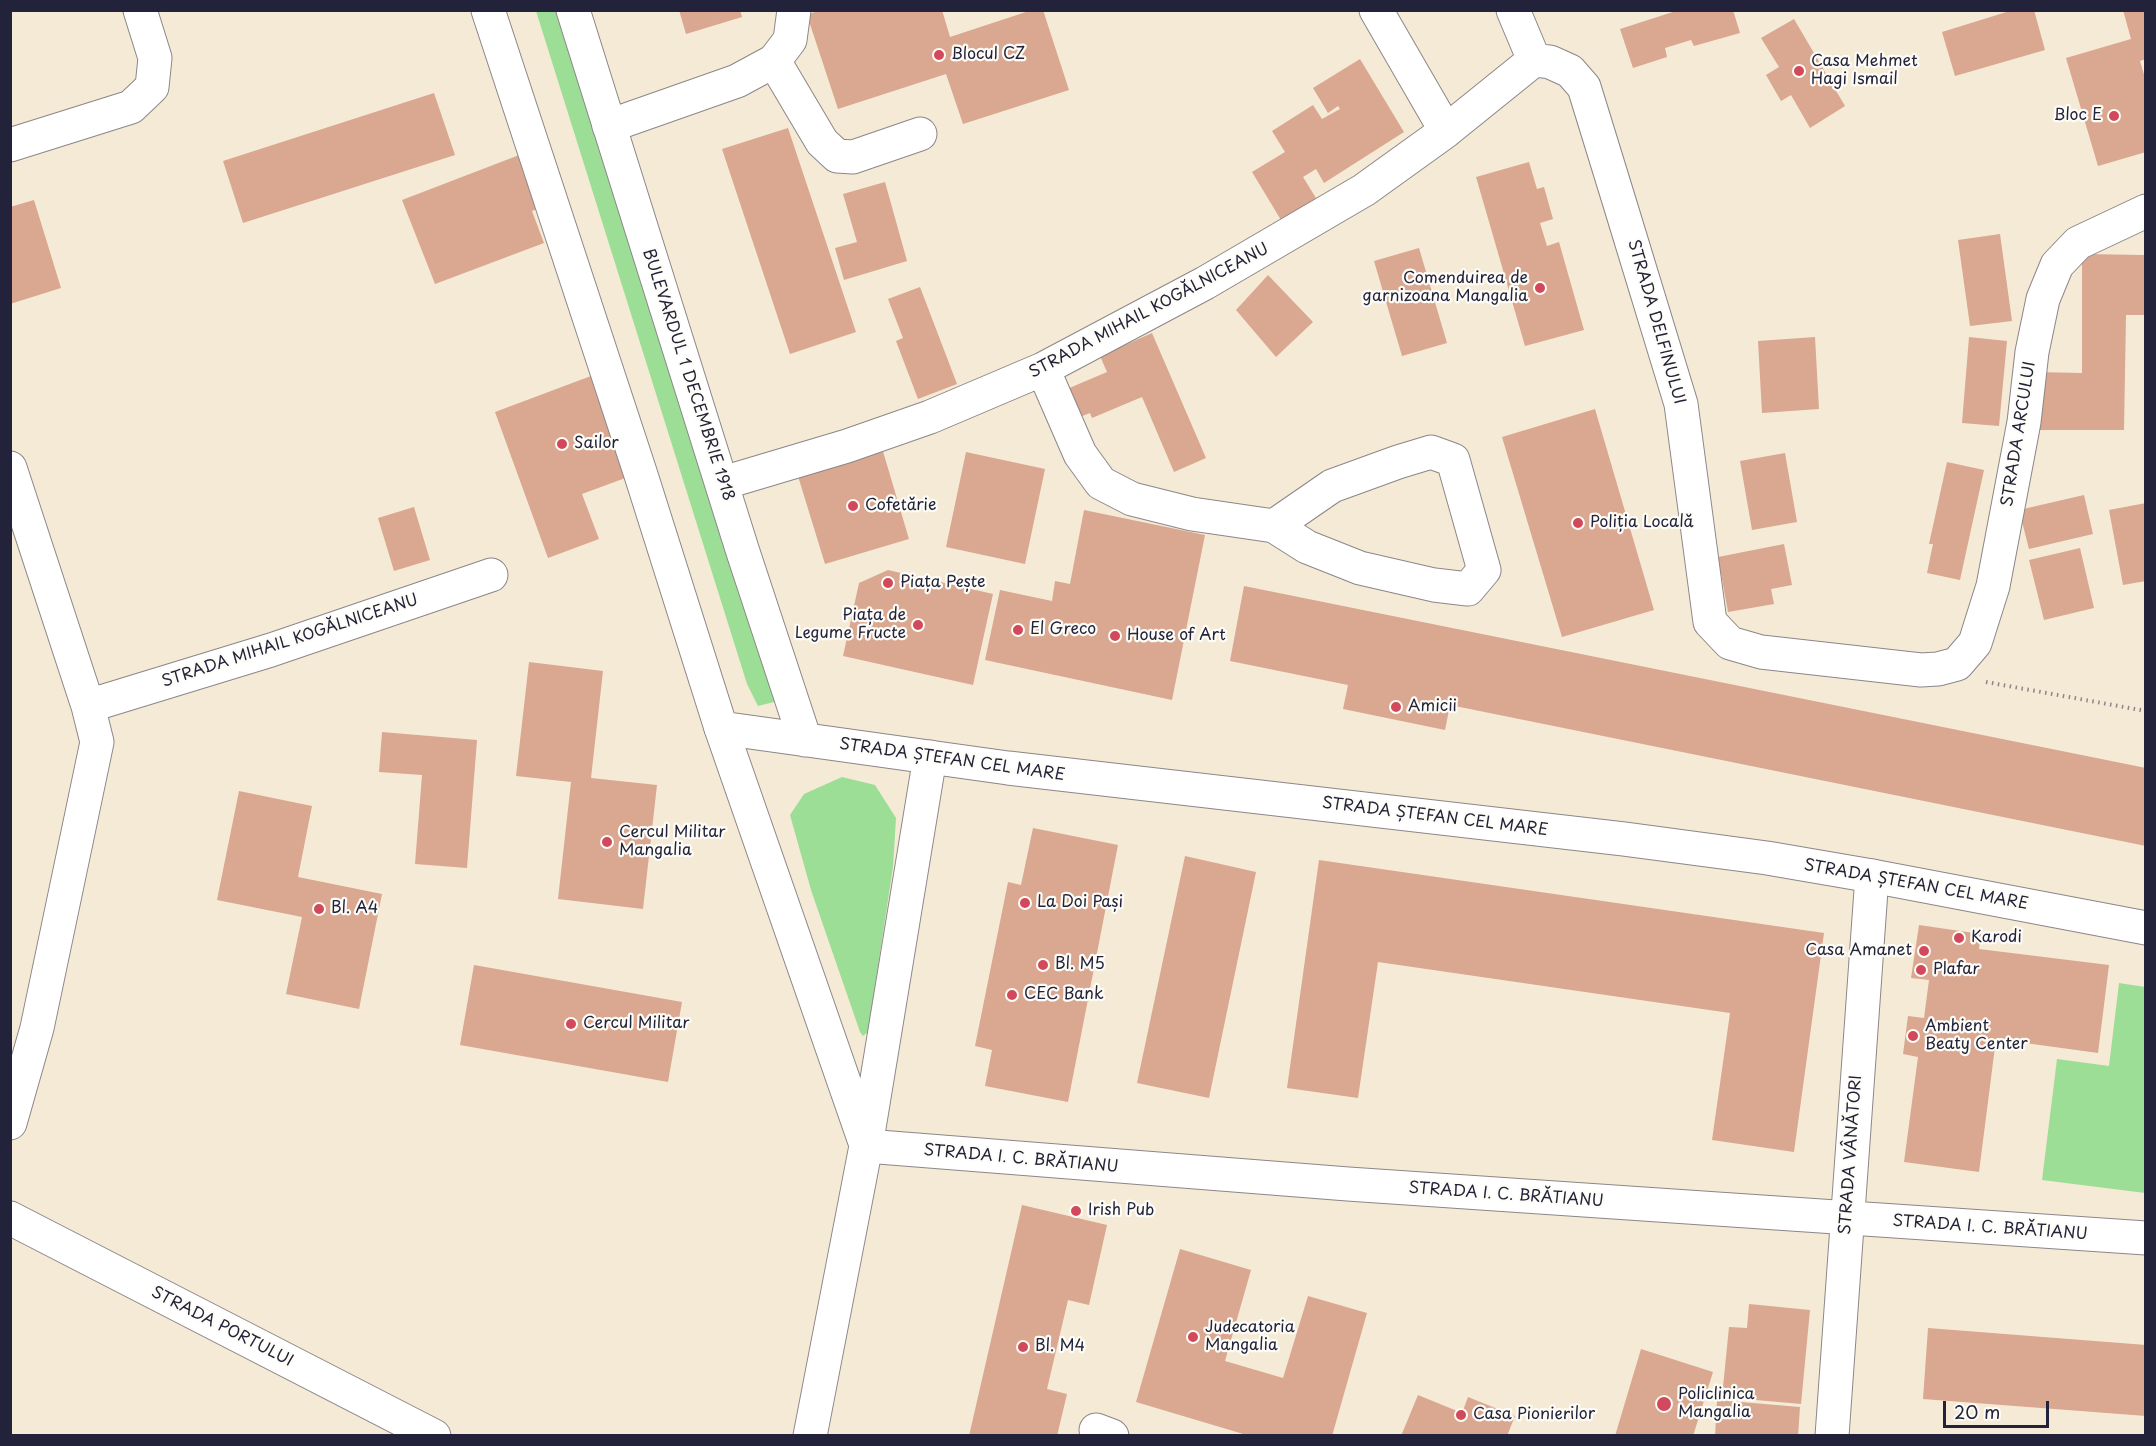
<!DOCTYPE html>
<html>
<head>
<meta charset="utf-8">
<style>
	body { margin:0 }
	#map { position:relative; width:2156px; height:1446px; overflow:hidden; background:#f5ead6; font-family:"Playpen Sans",sans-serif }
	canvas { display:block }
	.frame { position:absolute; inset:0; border:12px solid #22223b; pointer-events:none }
	.scale { position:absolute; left:1943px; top:1401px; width:106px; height:27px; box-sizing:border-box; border:3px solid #22223b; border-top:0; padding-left:8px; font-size:18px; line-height:21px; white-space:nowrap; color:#22223b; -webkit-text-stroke:4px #fdfcf7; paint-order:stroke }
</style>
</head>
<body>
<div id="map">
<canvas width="2156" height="1446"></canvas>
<div class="frame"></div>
<div class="scale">20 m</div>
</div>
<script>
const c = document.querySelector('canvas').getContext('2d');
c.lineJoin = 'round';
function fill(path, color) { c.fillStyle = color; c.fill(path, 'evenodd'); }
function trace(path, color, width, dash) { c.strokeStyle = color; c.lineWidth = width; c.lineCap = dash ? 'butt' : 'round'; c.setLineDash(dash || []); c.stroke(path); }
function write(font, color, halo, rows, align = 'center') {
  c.font = font + ' "Playpen Sans",sans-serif'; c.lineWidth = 4.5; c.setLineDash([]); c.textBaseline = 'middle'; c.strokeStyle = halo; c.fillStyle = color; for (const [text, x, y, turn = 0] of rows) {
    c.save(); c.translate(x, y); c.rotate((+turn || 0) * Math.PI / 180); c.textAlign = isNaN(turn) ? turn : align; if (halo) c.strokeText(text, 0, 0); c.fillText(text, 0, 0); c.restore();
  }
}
fill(new Path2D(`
	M536,11H566L782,700L758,706L747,684Z
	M842,777L875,785L896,818L893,867L868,1032L863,1036L860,1032L811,890L790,815L804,794Z
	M2119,983L2145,987V1193L2042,1180L2057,1059L2109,1066Z`), '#9cde95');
fill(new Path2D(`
	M679,10H740L742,17L686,34Z
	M820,10H942L950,37L1032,10H1043L1069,90L963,124L946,74L838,109L807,15Z
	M1679,10H1733L1740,33L1694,46L1691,40L1665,48L1667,57L1633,68L1620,29Z
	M2013,10H2034L2045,50L1955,76L1942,32Z
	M2123,10H2146V59L2140,61L2146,81V152L2098,166L2066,58L2131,39Z
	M1794,19L1845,106L1810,128L1791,95L1781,101L1766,75L1779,67L1761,38Z
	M1360,59L1404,132L1324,183L1316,169L1303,177L1316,198L1281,220L1252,172L1285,152L1272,131L1313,105L1322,119L1340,109L1338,106L1328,113L1313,88Z
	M434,93L455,155L243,223L223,161Z
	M788,128L856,332L790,354L722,149Z
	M527,152L547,205L532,211L544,243L435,284L402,200Z
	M1529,162L1537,189L1544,187L1553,219L1540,223L1547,246L1559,242L1584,330L1525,346L1476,177Z
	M885,182L907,261L844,280L835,248L857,242L843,194Z
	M34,200L61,288L10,304V207Z
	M2000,234L2012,321L1970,326L1958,240Z
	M1419,248L1447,343L1402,356L1374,261Z
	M2082,254L2146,255V315H2126L2124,430H2035L2036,372L2082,373Z
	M1268,275L1313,322L1276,357L1236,310Z
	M920,287L957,384L918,399L896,341L903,338L888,299Z
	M1152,333L1206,458L1174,472L1142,397L1092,418L1090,413L1072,420L1060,392L1107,372L1100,356Z
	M1815,337L1819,409L1762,413L1758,341Z
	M1969,337L2007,341L1999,426L1962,423Z
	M591,376L628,477L582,494L599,539L548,558L495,412Z
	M1595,409L1654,610L1562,637L1502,437Z
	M882,448L909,539L825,564L797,473Z
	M966,452L1045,469L1025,564L946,547Z
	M1785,453L1797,522L1752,530L1740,461Z
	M1947,462L1984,470L1960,580L1927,573L1933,544H1929Z
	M2084,495L2093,534L2029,549L2019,510Z
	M2146,503V581L2123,585L2109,510Z
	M414,507L430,560L394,571L378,518Z
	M1084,510L1205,535L1172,700L985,660L1000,590L1052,601L1055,581L1070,584Z
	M1784,544L1792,585L1771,589L1774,604L1728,612L1718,557Z
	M2080,548L2094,608L2044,620L2029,560Z
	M888,570L993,594L973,685L843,656L859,583Z
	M1244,586L2146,768V846L1450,705L1445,730L1343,709L1348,685L1230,661Z
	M529,662L603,671L591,778L657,785L643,909L558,899L571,782L516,776Z
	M382,732L477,740L467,868L415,864L422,775L379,772Z
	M239,791L312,806L298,877L382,894L359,1009L286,994L302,917L217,900Z
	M1033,828L1118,845L1068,1102L985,1086L992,1050L975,1046L1008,882L1021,885Z
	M1185,856L1256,872L1209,1098L1137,1083Z
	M1319,860L1824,933L1794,1152L1712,1140L1730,1013L1378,962L1358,1098L1287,1088Z
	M1919,925L1981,934L1979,949L2109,965L2098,1053L1996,1039L1979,1172L1904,1162L1918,1057L1903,1054L1908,1016L1924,1018L1929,980L1911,978Z
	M474,965L682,1002L668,1082L460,1045Z
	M1022,1205L1107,1225L1089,1305L1068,1300L1047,1389L1067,1394L1057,1436H969Z
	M1180,1249L1251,1270L1225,1361L1283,1378L1308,1296L1367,1313L1332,1436H1250L1136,1402Z
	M1749,1304L1810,1310L1801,1404L1722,1397L1729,1327L1747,1328Z
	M1928,1328L2146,1345V1416L1923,1399Z
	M1641,1349L1713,1372L1693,1436H1615Z
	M1418,1395L1462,1413L1468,1397L1515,1416L1507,1436H1401Z
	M1717,1400L1800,1407L1798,1436H1715Z`), '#daa790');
const minor = new Path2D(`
	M1376,10L1446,131
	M1513,10L1534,60
	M1534,60L1550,62L1570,71L1584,87L1620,204L1681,404L1710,622L1730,643L1761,652L1921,670L1938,669L1957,664L1975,643L1993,586L2024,422L2032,352L2043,299L2057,265L2078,243L2146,211
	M774,61L822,142L837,156L853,157L920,134
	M609,126L737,81L774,61L790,40L794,10
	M10,145L131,107L152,87L155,58L140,10
	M1043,369L1080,454L1101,483L1132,499L1192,514L1274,526L1307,547L1360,568L1434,585L1468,589L1484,570L1453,460L1431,452L1398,462L1332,486L1274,526
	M10,468L88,706L97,742L37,1028L10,1123
	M723,483L847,446L930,417L1043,369L1205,283L1364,190L1446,131L1534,60
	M88,706L271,650L491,575
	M721,728L865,1142
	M866,1146L1348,1184L2146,1238
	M10,1218L434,1436
	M1096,1430L1112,1436
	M810,1436L866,1146L930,757
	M1832,1436L1872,876`);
const major = new Path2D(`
	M488,10L641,475L721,728L1008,768L1624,839L1767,858L1872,876L2146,928
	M573,10L742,549L805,740`);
trace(minor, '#8c8688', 35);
trace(major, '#8c8688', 35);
trace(new Path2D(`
	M1986,682L2146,711`), '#8c8688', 4, [1.5, 4.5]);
trace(minor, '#fff', 33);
trace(major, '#fff', 33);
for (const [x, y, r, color] of [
	[939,55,6,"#d1495b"],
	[1799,71,6,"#d1495b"],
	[2114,116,6,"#d1495b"],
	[1540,288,6,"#d1495b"],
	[562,444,6,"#d1495b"],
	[853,506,6,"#d1495b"],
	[1578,523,6,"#d1495b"],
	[888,583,6,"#d1495b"],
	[918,625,6,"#d1495b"],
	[1018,630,6,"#d1495b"],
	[1115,636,6,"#d1495b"],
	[1396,707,6,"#d1495b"],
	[607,842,6,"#d1495b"],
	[1025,903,6,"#d1495b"],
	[319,909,6,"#d1495b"],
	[1959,938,6,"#d1495b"],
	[1924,951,6,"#d1495b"],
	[1043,965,6,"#d1495b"],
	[1921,970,6,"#d1495b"],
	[1012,995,6,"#d1495b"],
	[571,1024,6,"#d1495b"],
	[1913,1036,6,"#d1495b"],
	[1076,1211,6,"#d1495b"],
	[1193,1337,6,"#d1495b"],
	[1023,1347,6,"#d1495b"],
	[1664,1404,8,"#d1495b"],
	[1461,1415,6,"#d1495b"]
]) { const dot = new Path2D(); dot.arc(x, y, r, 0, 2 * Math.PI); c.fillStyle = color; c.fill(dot); trace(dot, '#fdfcf7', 2); }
write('16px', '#22223b', '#fdfcf7', [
	["Blocul CZ",951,55],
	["Casa Mehmet",1811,62],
	["Hagi Ismail",1811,80],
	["Bloc E",2102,116,"right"],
	["Comenduirea de",1528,279,"right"],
	["garnizoana Mangalia",1528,297,"right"],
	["Sailor",574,444],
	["Cofetărie",865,506],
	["Poliția Locală",1590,523],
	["Piața Pește",900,583],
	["Piața de",906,616,"right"],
	["Legume Fructe",906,634,"right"],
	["El Greco",1030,630],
	["House of Art",1127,636],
	["Amicii",1408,707],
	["Cercul Militar",619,833],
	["Mangalia",619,851],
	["La Doi Pași",1037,903],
	["Bl. A4",331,909],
	["Karodi",1971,938],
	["Casa Amanet",1912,951,"right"],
	["Bl. M5",1055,965],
	["Plafar",1933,970],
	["CEC Bank",1024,995],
	["Cercul Militar",583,1024],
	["Ambient",1925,1027],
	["Beaty Center",1925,1045],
	["Irish Pub",1088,1211],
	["Judecatoria",1205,1328],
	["Mangalia",1205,1346],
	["Bl. M4",1035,1347],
	["Policlinica",1678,1395],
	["Mangalia",1678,1413],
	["Casa Pionierilor",1473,1415]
], 'left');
write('16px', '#22223b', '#fdfcf7', [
	["STRADA MIHAIL KOGĂLNICEANU",1149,311,-28],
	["STRADA DELFINULUI",1656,322,74],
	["BULEVARDUL 1 DECEMBRIE 1918",688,375,72],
	["STRADA ARCULUI",2019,434,-81],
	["STRADA MIHAIL KOGĂLNICEANU",290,641,-18],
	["STRADA ȘTEFAN CEL MARE",952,760,8],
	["STRADA ȘTEFAN CEL MARE",1435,817,7],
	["STRADA ȘTEFAN CEL MARE",1916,885,10],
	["STRADA VÂNĂTORI",1851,1155,-86],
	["STRADA I. C. BRĂTIANU",1021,1159,5],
	["STRADA I. C. BRĂTIANU",1506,1195,4],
	["STRADA I. C. BRĂTIANU",1990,1228,4],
	["STRADA PORTULUI",222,1327,27]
]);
</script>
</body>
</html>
